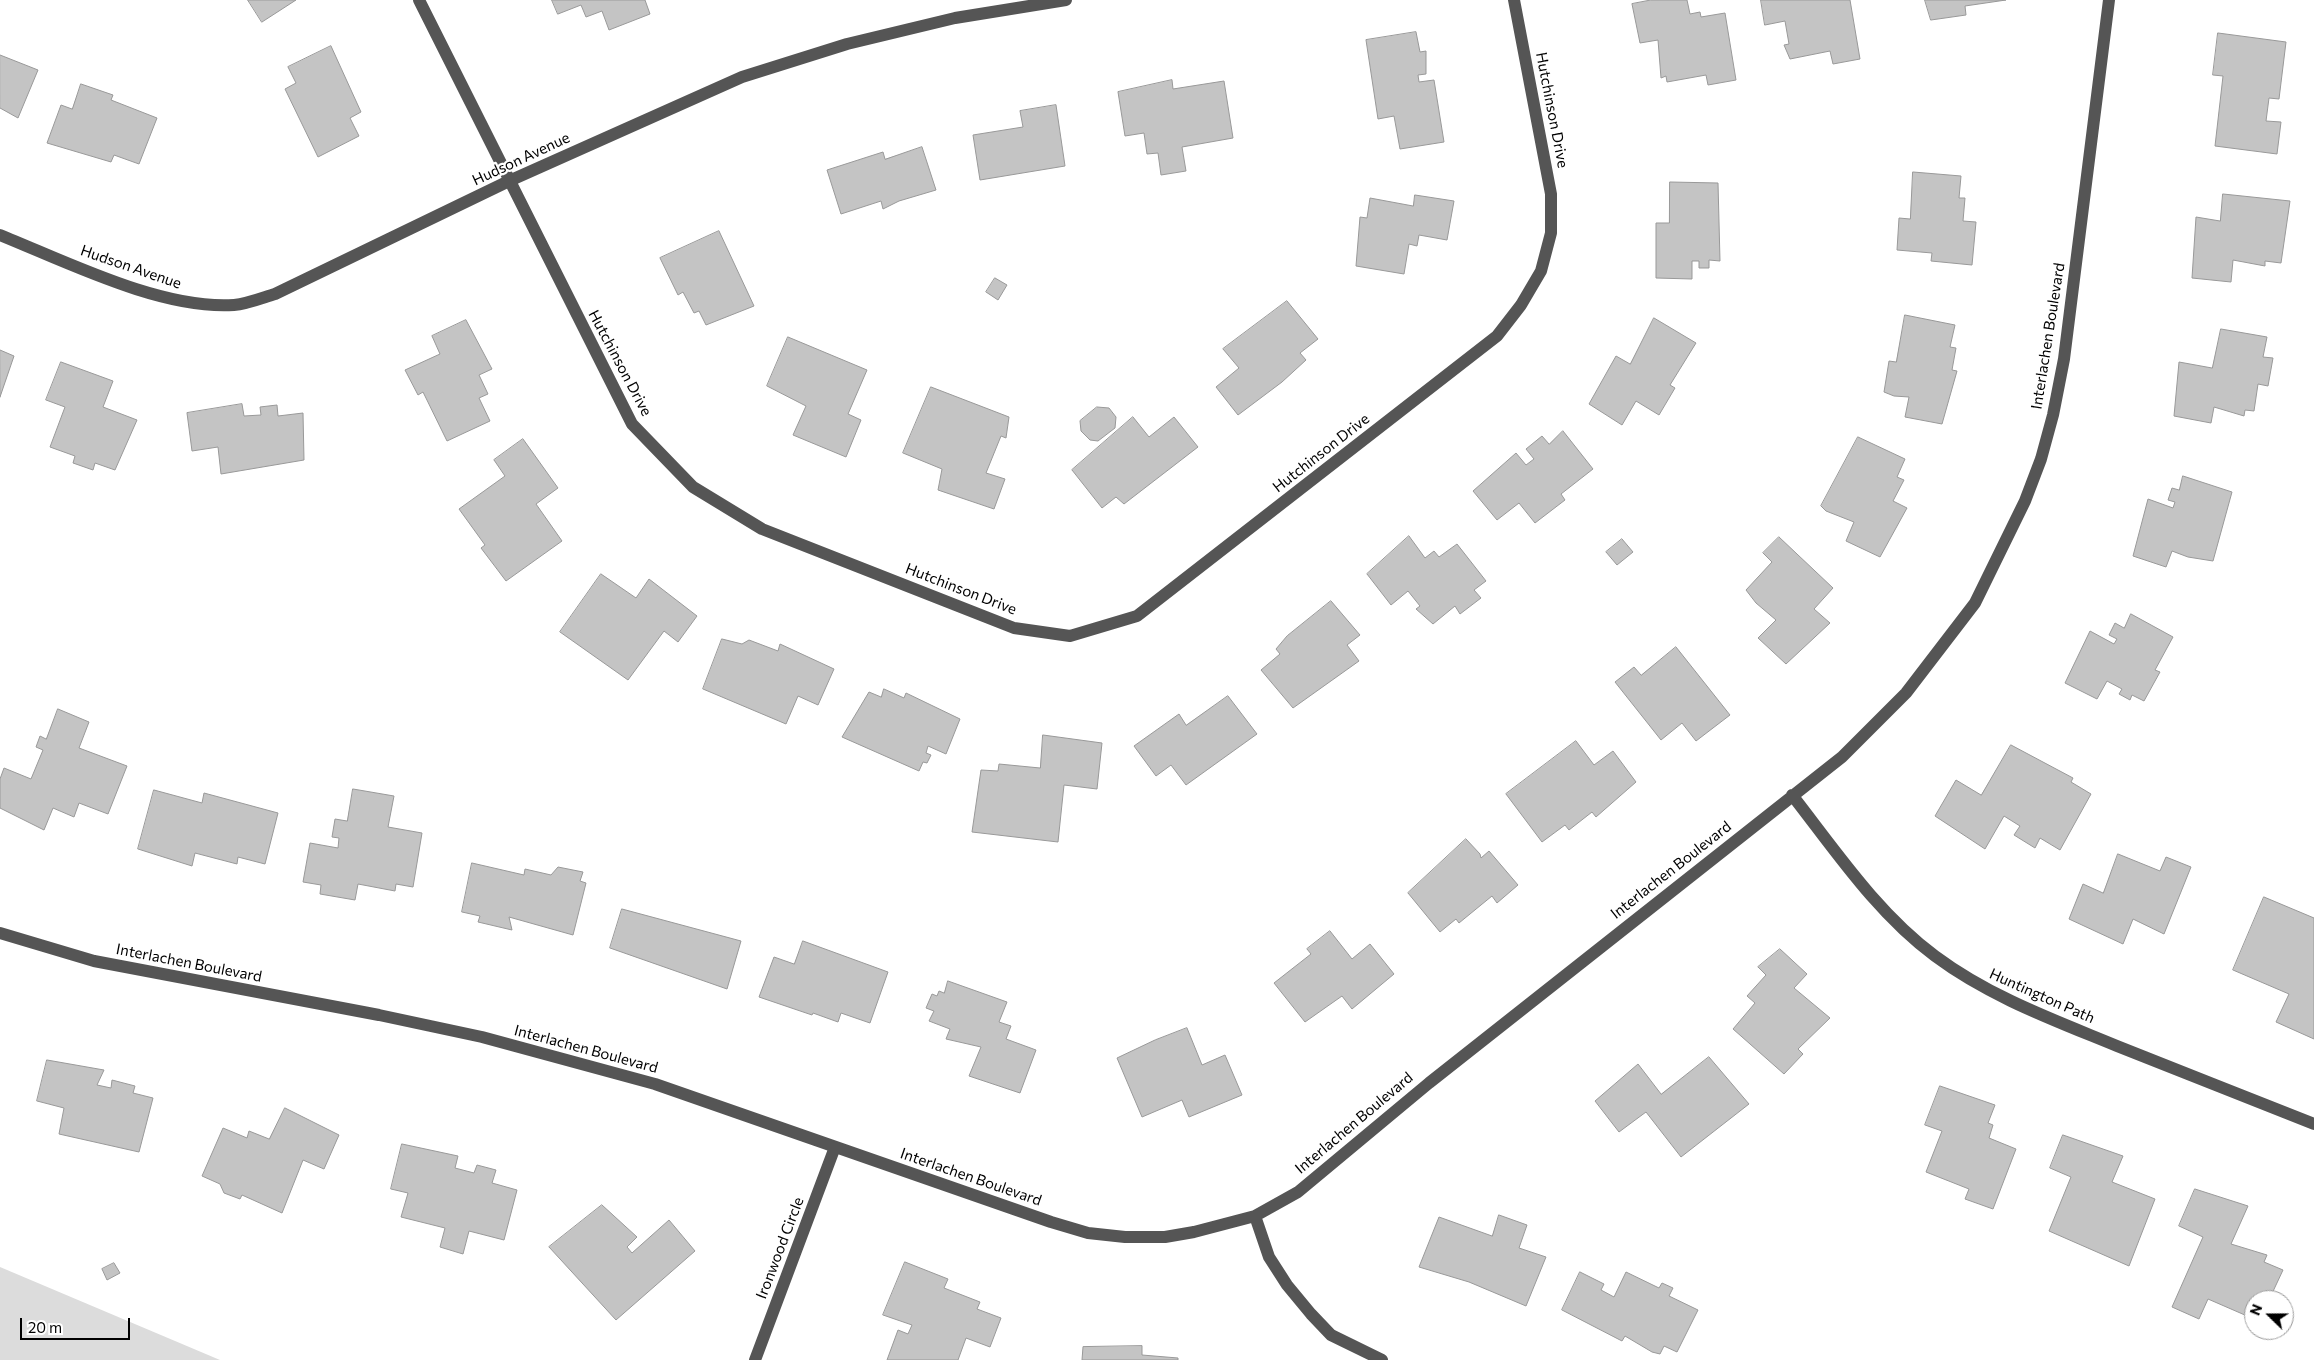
<!DOCTYPE html>
<html>
<head>
<meta charset="utf-8">
<style>
	body { margin:0 }
	#map { position:relative; width:2314px; height:1360px; overflow:hidden; background:#fff; font-family:Commissioner,sans-serif }
	canvas { display:block }
	.north { position:absolute; left:2244px; top:1290px; width:50px; height:50px; box-sizing:border-box; background:#fff; border:1px solid #999; border-radius:50%; rotate:292deg; font-size:14px; font-weight:700; line-height:20px; text-align:center; color:#000 }
	.north::after { content:''; display:block; margin:auto; width:18px; height:22px; background:#000; clip-path:polygon(50% 0,100% 100%,50% 72%,0 100%) }
	.scale { position:absolute; left:20px; top:1318px; width:110px; height:22px; box-sizing:border-box; border:2px solid #000; border-top:0; padding-left:6px; font-size:15px; line-height:18px; white-space:nowrap; color:#000; -webkit-text-stroke:4px #fff; paint-order:stroke }
</style>
</head>
<body>
<div id="map">
<canvas width="2314" height="1360"></canvas>
<div class="north">N</div>
<div class="scale">20 m</div>
</div>
<script>
const c = document.querySelector('canvas').getContext('2d');
c.lineJoin = 'round';
function fill(path, color) { c.fillStyle = color; c.fill(path, 'evenodd'); }
function trace(path, color, width, dash) { c.strokeStyle = color; c.lineWidth = width; c.lineCap = dash ? 'butt' : 'round'; c.setLineDash(dash || []); c.stroke(path); }
function write(font, color, halo, rows, align = 'center') {
  c.font = font + ' Commissioner,sans-serif'; c.lineWidth = 4.5; c.setLineDash([]); c.textBaseline = 'middle'; c.strokeStyle = halo; c.fillStyle = color; for (const [text, x, y, turn = 0] of rows) {
    c.save(); c.translate(x, y); c.rotate((+turn || 0) * Math.PI / 180); c.textAlign = isNaN(turn) ? turn : align; if (halo) c.strokeText(text, 0, 0); c.fillText(text, 0, 0); c.restore();
  }
}
fill(new Path2D(`
	M0,1267L220,1360H0Z`), '#dcdcdc');
const building = new Path2D(`
	M248,0H296L262,22Z
	M552,0H645L650,14L609,30L602,11L586,17L581,5L558,14Z
	M1651,0H1687L1690,14L1700,12L1701,17L1725,13L1736,80L1708,85L1706,75L1667,82L1666,76L1661,78L1658,40L1640,43L1632,4Z
	M1761,0H1850L1860,59L1833,64L1830,51L1790,59L1784,45L1789,44L1785,21L1765,25Z
	M1925,0H2006L1965,6L1966,15L1931,20Z
	M1416,32L1420,52L1426,51V74L1418,75L1419,82L1434,80L1444,142L1400,149L1394,116L1378,119L1366,40Z
	M2218,33L2286,42L2279,99L2269,98L2266,121L2281,122L2277,154L2215,146L2223,76L2213,75Z
	M331,46L361,112L350,118L359,136L318,157L285,89L296,83L288,67Z
	M0,55L38,70L18,118L0,108Z
	M1172,80L1173,89L1224,81L1233,138L1182,147L1186,171L1161,175L1158,153L1147,154L1144,133L1125,136L1118,92Z
	M81,84L113,95L111,100L157,118L139,164L114,155L111,162L47,143L61,105L72,109Z
	M1056,105L1065,166L980,180L973,135L1023,127L1020,111Z
	M922,147L936,190L899,201L883,209L881,201L841,214L827,170L883,152L885,159Z
	M1913,172L1961,176L1959,198H1965L1963,221L1976,222L1972,265L1931,261L1932,253L1897,250L1899,218L1910,219Z
	M1670,182L1718,183L1720,261L1709,260V268H1699V261H1692V279L1656,278V223H1669Z
	M2223,194L2290,201L2281,263L2265,261V266L2233,260L2231,282L2192,278L2196,217L2220,221Z
	M1415,195L1454,201L1447,240L1419,235L1417,246L1409,244L1404,274L1356,266L1360,217L1367,218L1370,198L1413,206Z
	M719,231L754,306L706,325L699,311L694,313L683,292L678,295L660,258Z
	M995,278L1007,285L998,300L986,292Z
	M1287,301L1318,339L1300,353L1306,360L1282,382L1238,415L1216,387L1239,368L1223,349Z
	M1905,315L1955,325L1950,347L1956,348L1952,370L1957,371L1942,424L1905,417L1909,397L1894,396L1884,392L1889,361L1896,362Z
	M1654,318L1696,343L1670,385L1675,388L1659,415L1636,401L1622,425L1589,404L1616,356L1630,364Z
	M466,320L492,369L479,375L488,394L479,398L490,421L447,441L423,392L418,395L405,370L440,354L432,336Z
	M2221,329L2267,337L2263,357L2273,358L2268,386L2258,384L2254,411L2245,410L2244,416L2214,407L2211,423L2174,416L2179,362L2212,368Z
	M788,337L867,370L848,414L861,420L846,457L793,435L806,406L767,386Z
	M0,350L14,356L0,397Z
	M61,362L113,381L103,407L137,420L115,470L95,463L93,470L73,463L75,456L50,447L65,407L46,400Z
	M931,387L1009,417L1006,438L1001,436L986,473L1005,479L994,509L938,490L942,469L903,453Z
	M242,404L244,416L261,415L260,407L277,405L278,416L303,413L304,460L221,474L218,447L192,451L187,413Z
	M1097,407L1109,408L1116,417L1115,428L1098,441L1090,440L1081,431L1080,421Z
	M1133,417L1149,437L1174,417L1198,447L1124,504L1116,497L1102,508L1072,470Z
	M1563,431L1593,469L1561,494L1565,500L1535,523L1519,503L1497,520L1473,491L1516,453L1526,465L1534,459L1526,449L1542,436L1549,444Z
	M1858,437L1905,459L1897,477L1904,480L1893,501L1907,508L1880,557L1846,541L1854,522L1826,511L1821,506Z
	M523,439L558,488L536,504L562,541L506,581L481,548L485,545L459,509L505,476L494,460Z
	M2183,476L2232,492L2213,561L2188,557L2172,551L2166,567L2133,556L2148,499L2173,508L2175,502L2168,500L2172,488L2179,490Z
	M1409,536L1425,558L1434,551L1439,557L1457,544L1486,581L1474,590L1481,598L1460,614L1455,606L1433,624L1416,609L1420,606L1408,591L1391,605L1367,574Z
	M1779,537L1833,588L1814,609L1830,623L1786,664L1758,638L1776,620L1756,603L1746,590L1772,562L1763,553Z
	M1622,539L1633,552L1617,565L1606,552Z
	M601,574L636,598L649,579L697,616L678,642L664,631L628,680L560,632Z
	M1331,601L1360,635L1347,645L1359,661L1293,708L1261,670L1280,654L1276,649L1287,636Z
	M2131,614L2173,637L2155,670L2160,672L2144,701L2132,695L2130,700L2119,694L2122,689L2107,681L2097,699L2065,683L2090,631L2114,644L2117,639L2109,635L2115,623L2124,628Z
	M722,639L742,644L749,640L778,651L780,644L834,669L818,705L798,696L786,724L703,689Z
	M1676,647L1730,715L1696,741L1682,723L1661,740L1615,682L1634,667L1641,675Z
	M884,689L904,698L906,693L960,719L946,754L928,746L926,753L931,755L927,763L923,762L919,771L842,737L869,692L881,697Z
	M1228,696L1257,734L1186,785L1171,765L1156,776L1134,746L1179,714L1186,725Z
	M58,709L89,722L79,748L127,766L108,814L79,803L74,817L53,808L44,830L0,808V779L4,768L31,779L43,750L36,747L40,736L46,739Z
	M1043,735L1102,743L1097,789L1064,785L1058,842L972,832L981,770L998,771L999,764L1040,768Z
	M1576,741L1594,765L1613,751L1636,782L1596,817L1592,812L1569,830L1565,825L1542,842L1506,794Z
	M2011,745L2073,778L2071,782L2091,794L2060,850L2040,838L2035,848L2014,835L2020,826L2004,816L1985,849L1935,816L1956,780L1981,795Z
	M353,789L394,796L388,827L422,833L413,887L396,884L395,891L358,884L355,900L320,894L321,885L303,882L310,843L338,848L339,838L332,837L335,819L347,821Z
	M154,790L202,803L204,793L278,813L265,864L238,857L237,864L195,853L192,866L138,849Z
	M1466,839L1480,854L1481,858L1489,851L1518,885L1497,903L1492,896L1459,923L1456,919L1440,932L1408,893Z
	M2118,854L2160,871L2166,857L2191,867L2164,934L2133,919L2123,944L2069,919L2083,884L2103,893Z
	M472,863L524,875L525,869L551,875L558,867L583,872L580,881L586,883L573,935L509,917L512,930L478,922L480,916L462,912Z
	M2264,897L2314,918V1039L2276,1022L2289,994L2233,970Z
	M622,909L741,941L727,989L610,948Z
	M1330,931L1352,959L1370,944L1394,974L1352,1009L1342,996L1305,1022L1274,983L1311,954L1307,949Z
	M803,941L888,972L870,1023L841,1013L838,1022L813,1013L812,1015L759,997L774,957L794,964Z
	M1780,949L1807,974L1794,988L1830,1018L1798,1049L1803,1054L1784,1074L1733,1029L1755,1003L1747,996L1766,975L1758,967Z
	M948,981L1007,1002L999,1022L1011,1026L1006,1039L1036,1050L1020,1093L969,1076L981,1047L946,1039L950,1029L929,1021L934,1011L926,1008L932,994L937,996L939,991L944,993Z
	M1187,1028L1202,1065L1225,1055L1242,1095L1189,1117L1182,1100L1142,1117L1117,1058L1155,1040Z
	M1709,1057L1749,1104L1681,1157L1646,1112L1619,1132L1595,1101L1638,1064L1661,1094Z
	M47,1060L104,1070L97,1085L111,1088L112,1080L135,1086L133,1093L153,1098L139,1152L59,1134L64,1108L37,1101Z
	M1940,1086L1995,1105L1988,1123L1993,1125L1989,1138L2016,1149L1993,1209L1965,1199L1969,1189L1926,1172L1942,1131L1925,1125Z
	M285,1108L339,1135L324,1169L303,1160L282,1213L242,1195L240,1199L224,1193L220,1184L202,1176L223,1128L247,1138L249,1131L269,1139Z
	M2063,1135L2123,1156L2112,1182L2155,1199L2129,1266L2049,1231L2071,1177L2050,1168Z
	M402,1144L458,1156L455,1168L474,1173L477,1165L496,1170L492,1183L517,1190L504,1240L469,1231L463,1254L440,1247L445,1228L401,1217L408,1193L391,1189Z
	M2195,1189L2248,1206L2231,1244L2267,1255L2264,1262L2283,1270L2269,1300H2254V1319L2208,1299L2199,1319L2172,1307L2203,1237L2179,1226Z
	M602,1205L637,1237L627,1247L632,1253L669,1220L695,1251L616,1320L549,1247Z
	M1499,1215L1527,1225L1519,1248L1546,1257L1526,1306L1469,1282L1419,1267L1439,1217L1492,1236Z
	M905,1262L948,1279L944,1288L980,1302L977,1309L1001,1318L990,1347L966,1338L958,1360H887L898,1330L908,1334L912,1325L883,1315Z
	M114,1263L120,1273L107,1280L102,1269Z
	M1580,1272L1604,1284L1601,1290L1614,1297L1626,1272L1659,1288L1662,1283L1673,1288L1669,1296L1698,1310L1677,1352L1664,1346L1660,1354L1652,1352L1625,1336L1622,1341L1562,1310Z
	M1142,1346V1355L1178,1358V1360H1082L1083,1347Z`);
fill(building, '#c4c4c4');
trace(building, '#999', 1);
trace(new Path2D(`
	M419,0L632,424L693,487L762,529L1014,628L1070,636L1137,616L1497,336L1521,305L1541,271L1551,233V194L1514,0
	M0,235C67,262 162,310 234,305C247,304 262,298 275,294L509,181L742,77L847,44L955,18L1066,0
	M1792,795C1835,850 1877,913 1935,956C1990,997 2054,1020 2117,1046C2183,1072 2248,1098 2314,1124
	M0,933L94,961L379,1015L482,1037L655,1084L1051,1222L1088,1233L1125,1237H1165L1194,1232L1255,1216L1298,1192L1429,1083L1842,757L1906,693L1975,603L2025,501L2041,459L2053,415L2064,359L2109,0
	M1255,1216L1269,1257L1287,1285L1311,1314L1331,1335L1382,1360
	M755,1360L835,1147`), '#555', 12);
write('15px', '#000', '#fff', [
	["Hutchinson Drive",1552,110,79],
	["Hudson Avenue",521,159,-25],
	["Hudson Avenue",131,267,19],
	["Interlachen Boulevard",2048,336,-81],
	["Hutchinson Drive",620,363,62],
	["Hutchinson Drive",1321,453,-38],
	["Hutchinson Drive",961,589,21],
	["Interlachen Boulevard",1671,870,-38],
	["Interlachen Boulevard",189,963,11],
	["Huntington Path",2042,996,24],
	["Interlachen Boulevard",586,1049,15],
	["Interlachen Boulevard",1354,1123,-40],
	["Interlachen Boulevard",971,1177,19],
	["Ironwood Circle",780,1248,-69]
]);
</script>
</body>
</html>
